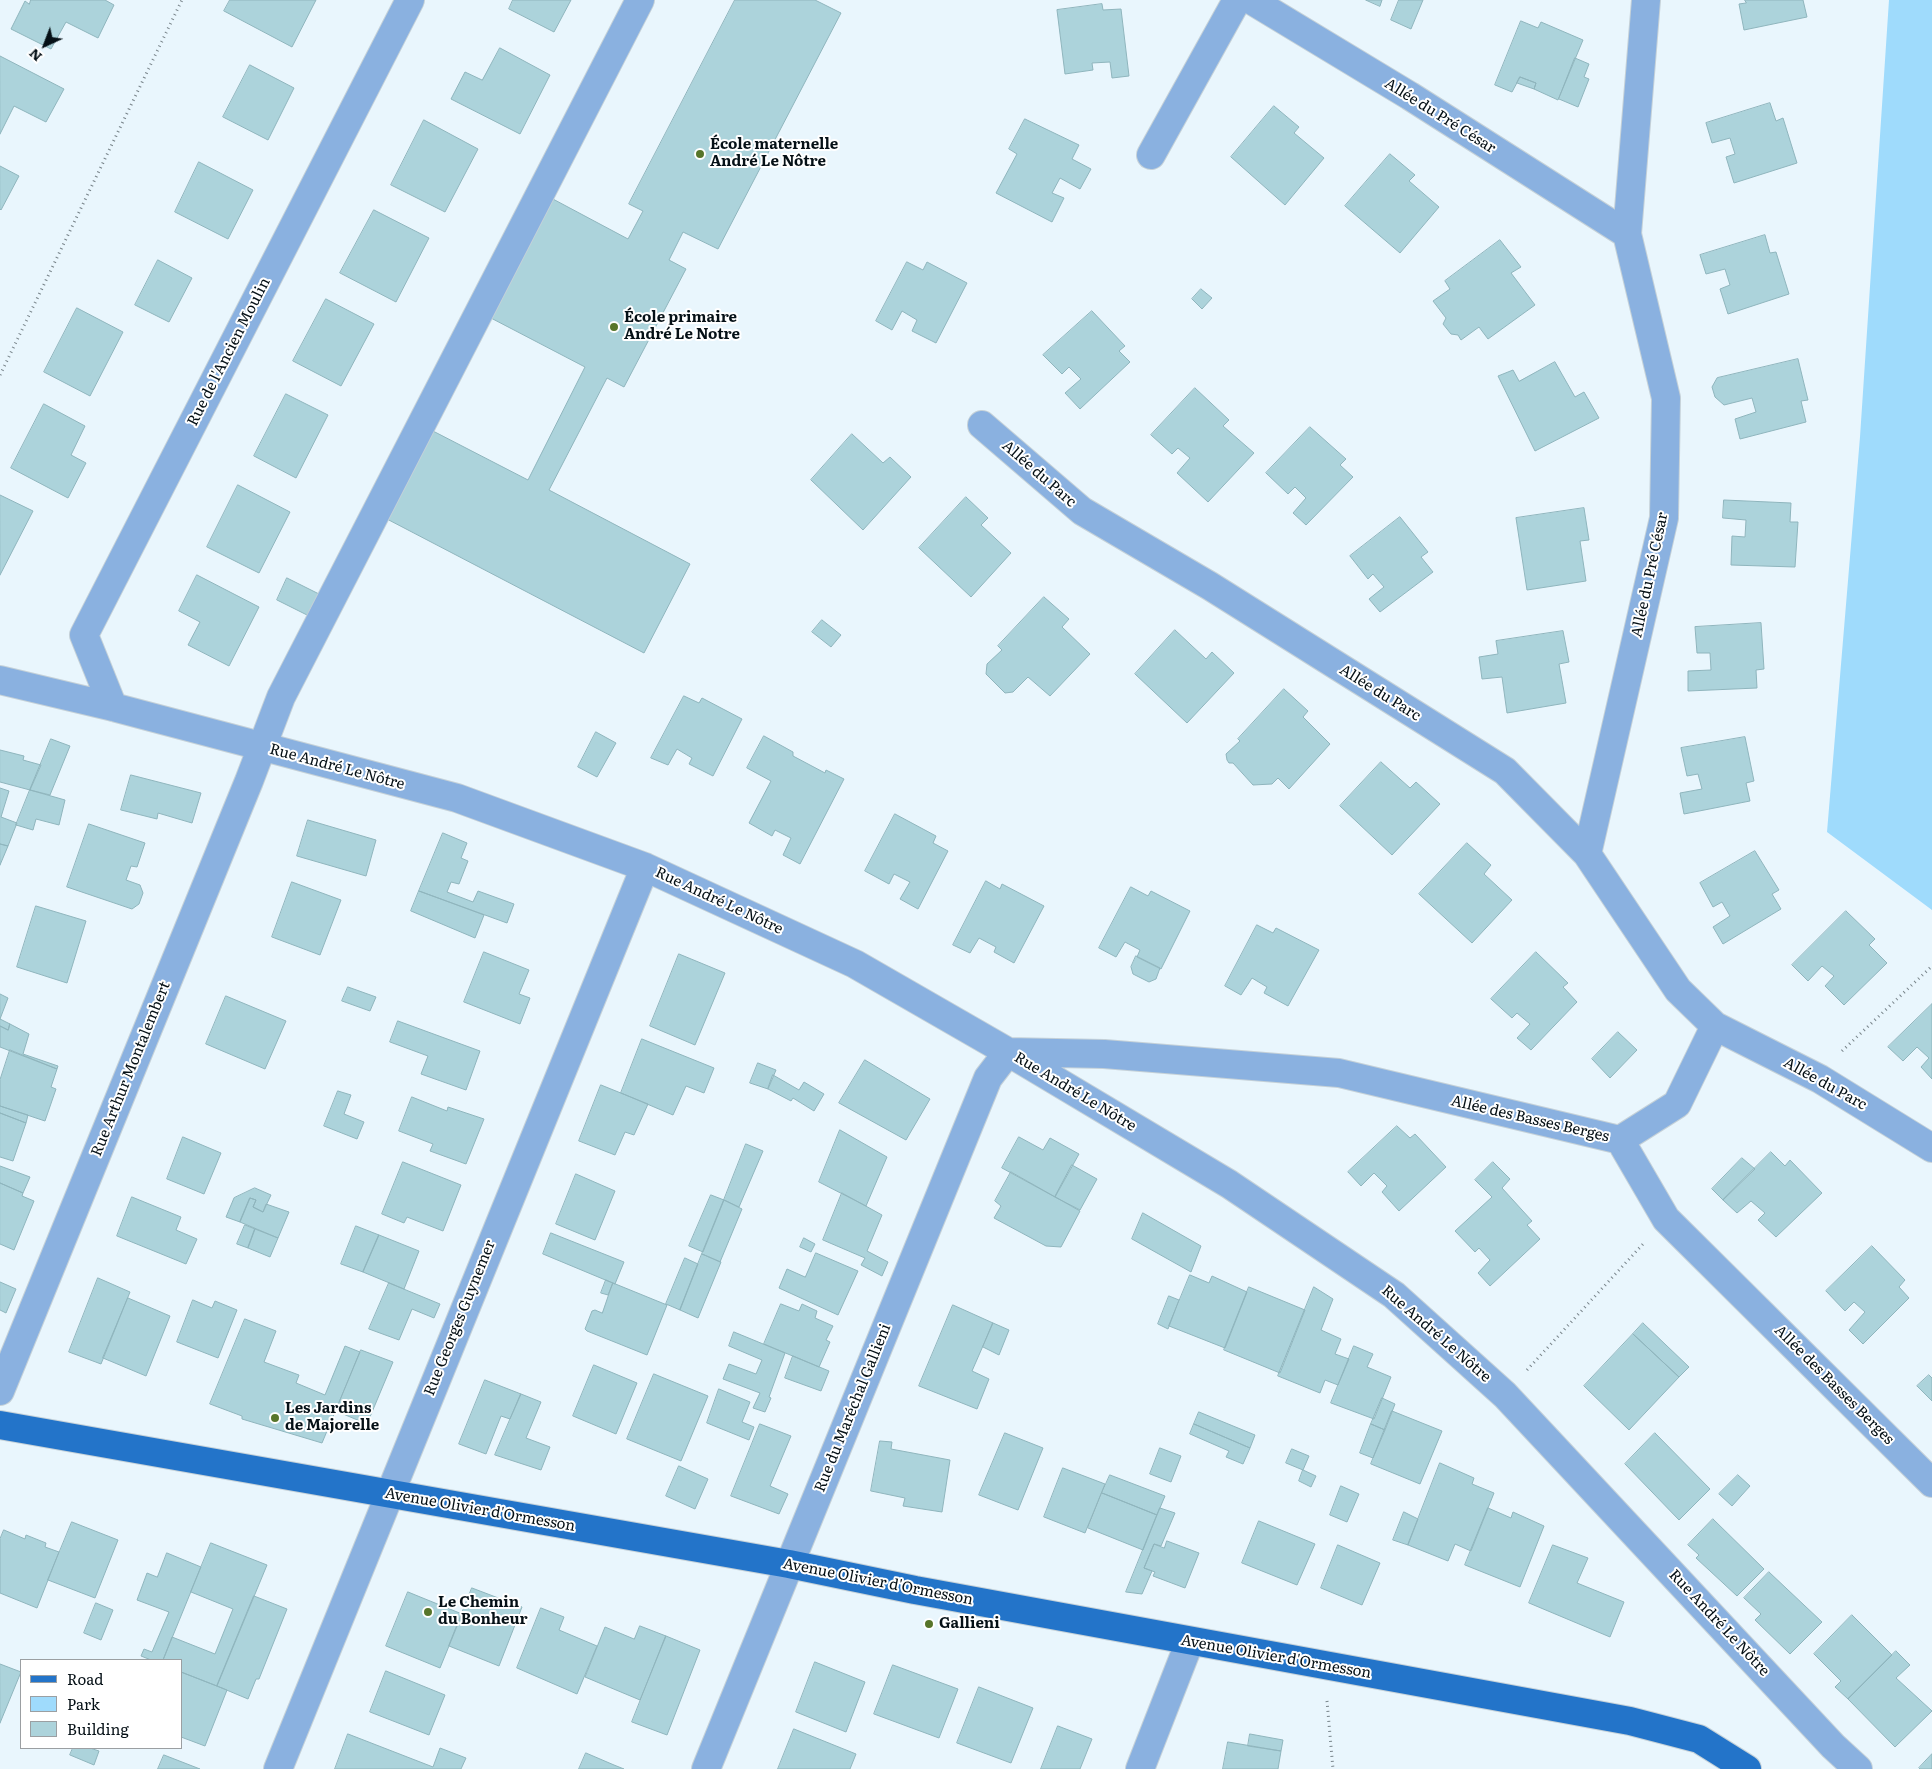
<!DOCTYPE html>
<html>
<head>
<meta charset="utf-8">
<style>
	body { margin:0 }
	#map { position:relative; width:1932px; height:1769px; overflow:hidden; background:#e9f6fd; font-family:Literata,serif }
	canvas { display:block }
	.legend { position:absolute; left:20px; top:1659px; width:162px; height:90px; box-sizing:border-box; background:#fff; border:1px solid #9b9fa2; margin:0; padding:6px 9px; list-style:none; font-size:15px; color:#051016 }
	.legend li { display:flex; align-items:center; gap:10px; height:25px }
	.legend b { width:25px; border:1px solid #9b9fa2 }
	.north { position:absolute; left:20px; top:20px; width:50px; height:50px; -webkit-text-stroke:4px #fff; paint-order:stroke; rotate:223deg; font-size:14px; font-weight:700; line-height:20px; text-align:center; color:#051016 }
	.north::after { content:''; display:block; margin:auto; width:18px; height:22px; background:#051016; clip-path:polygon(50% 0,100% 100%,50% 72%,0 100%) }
</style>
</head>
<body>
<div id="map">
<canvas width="1932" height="1769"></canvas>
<ul class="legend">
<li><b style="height:6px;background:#2374c9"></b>Road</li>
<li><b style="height:14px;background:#9fdbfc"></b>Park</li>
<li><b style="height:14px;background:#acd3db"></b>Building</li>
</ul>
<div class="north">N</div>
</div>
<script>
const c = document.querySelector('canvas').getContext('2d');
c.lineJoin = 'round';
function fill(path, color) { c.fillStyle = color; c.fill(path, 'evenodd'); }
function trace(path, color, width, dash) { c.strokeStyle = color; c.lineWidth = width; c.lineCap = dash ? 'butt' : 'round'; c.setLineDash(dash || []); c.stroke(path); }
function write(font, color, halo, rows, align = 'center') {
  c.font = font + ' Literata,serif'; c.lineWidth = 4; c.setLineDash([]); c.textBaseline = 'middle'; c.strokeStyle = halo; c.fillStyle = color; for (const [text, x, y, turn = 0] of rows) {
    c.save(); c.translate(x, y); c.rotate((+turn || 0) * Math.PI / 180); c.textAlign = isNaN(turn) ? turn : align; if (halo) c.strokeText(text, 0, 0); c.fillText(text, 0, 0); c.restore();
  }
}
fill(new Path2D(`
	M1889,0H1932V910L1827,832L1860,437Z`), '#9fdbfc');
const building = new Path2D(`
	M31,0H105L114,5L98,38L66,22L51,49L11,29L25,1L29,4Z
	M230,0H316L292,47L224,11Z
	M513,0H571L554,32L509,9Z
	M735,0H815L841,13L718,249L683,232L669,260L686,269L624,387L607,378L549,490L690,564L644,653L385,518L431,430L528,480L585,367L489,317L551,198L628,239L643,211L629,204Z
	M1366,0H1382L1380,6Z
	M1399,0H1423L1411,29L1391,20Z
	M1745,0H1803L1807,17L1744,30L1739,4L1746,3Z
	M1102,4L1103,10L1121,9L1129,76L1112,78L1110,62L1092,63L1093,70L1065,74L1057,10Z
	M1521,21L1538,28L1541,22L1583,40L1558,100L1534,89L1536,83L1520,77L1512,92L1495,85Z
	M500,48L550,75L520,134L451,99L465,72L482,80Z
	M0,56L64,89L46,122L14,106L0,134Z
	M1575,58L1589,64L1584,77L1589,79L1578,107L1559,99Z
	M250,65L294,88L268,140L223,117Z
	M1520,77L1536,83L1534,89L1517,83Z
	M1770,103L1776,121L1783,118L1797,163L1734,183L1726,157L1735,154L1730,138L1712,143L1706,123Z
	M1274,106L1299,127L1294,133L1324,158L1285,205L1231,157Z
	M1025,119L1079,145L1072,159L1091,169L1080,189L1060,178L1052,193L1064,198L1052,222L996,193L1017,154L1009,149Z
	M424,120L478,149L445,212L391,185Z
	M1390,154L1415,175L1409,181L1439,207L1400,253L1345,206Z
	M199,162L253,190L228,239L175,212Z
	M0,166L19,176L1,210L0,209Z
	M374,210L429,238L396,302L340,273Z
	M1765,235L1770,253L1776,252L1789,294L1728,314L1720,289L1730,285L1725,269L1706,274L1700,255Z
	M1500,240L1521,267L1511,273L1535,305L1488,339L1479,327L1461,340L1458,335L1451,334L1443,324L1446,318L1433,301L1450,289L1445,281Z
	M158,260L192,278L169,322L135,305Z
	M907,262L923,270L927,262L967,283L936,343L912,331L917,320L902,311L892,330L876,321Z
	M1201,289L1212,298L1202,309L1192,299Z
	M326,299L374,324L341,386L293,361Z
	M77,308L123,332L90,396L44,372Z
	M1092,311L1125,346L1119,351L1130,362L1080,409L1065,393L1081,379L1069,367L1062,374L1043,355Z
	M1798,359L1808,400L1801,401L1806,422L1740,439L1735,419L1756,412L1752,398L1724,405L1715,397L1712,387L1717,378Z
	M1555,362L1575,397L1584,392L1599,418L1535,451L1498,376L1513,370L1519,381Z
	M1195,388L1229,420L1223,426L1254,453L1208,502L1177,473L1190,458L1178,448L1172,454L1151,435Z
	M286,394L328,415L296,478L254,456Z
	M44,404L85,426L71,455L86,463L68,498L11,468Z
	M1310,427L1346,459L1340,465L1353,477L1306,525L1293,513L1306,498L1295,487L1288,494L1266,473Z
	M852,434L883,463L890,457L911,477L863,530L811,480Z
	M238,485L290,512L259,573L207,547Z
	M0,495L33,511L0,575Z
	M966,497L988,518L981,525L1011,553L971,597L919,548Z
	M1724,500L1791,503L1790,522H1798L1795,567L1731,565L1732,536L1745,537L1746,520L1723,518Z
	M1584,508L1589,540L1580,541L1586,581L1527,590L1516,518Z
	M1400,517L1428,552L1421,557L1433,572L1380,612L1369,599L1384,587L1373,574L1368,579L1350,556Z
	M197,575L259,607L229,666L188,645L200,622L179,611Z
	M287,578L319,594L307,615L277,600Z
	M1044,597L1069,619L1062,627L1090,654L1050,696L1028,677L1013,692L1005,693L986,674L987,664L1002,650L998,646Z
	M822,620L841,635L831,647L812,632Z
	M1761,623L1764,669L1756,670L1757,688L1688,691V671L1711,670L1710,653H1697L1695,627Z
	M1175,630L1206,659L1212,652L1234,673L1187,723L1135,674Z
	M1563,631L1569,662L1559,664L1566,703L1507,713L1502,677L1482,679L1479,657L1498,654L1496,641Z
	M1284,689L1308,711L1303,717L1330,744L1289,789L1278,778L1272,784L1253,785L1233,763H1229L1227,760L1226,754L1240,741L1238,739Z
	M684,696L699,703L702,698L742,719L713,776L689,764L692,758L677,749L668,765L651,758Z
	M596,732L616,743L597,777L578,767Z
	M764,736L793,752V756L825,773L826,770L844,779L800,864L783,855L791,838L775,830L772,836L749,823L771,781L747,768Z
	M1745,737L1754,781L1746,783L1750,801L1684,814L1680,793L1702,789L1698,774L1687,776L1681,748Z
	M51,739L70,746L50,795L30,790Z
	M0,750L24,756L23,760L41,765L30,790L0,782Z
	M1381,762L1410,788L1416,782L1440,804L1392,855L1340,806Z
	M131,775L201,793L192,823L158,813L157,819L121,810Z
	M0,788L9,791L1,817L17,823L8,846L0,844Z
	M30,790L65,800L59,825L36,819L33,830L16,825Z
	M895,814L936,836L933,843L948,851L918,909L900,899L910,882L894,874L889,884L865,871Z
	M308,820L376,840L366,876L297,856Z
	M89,824L145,843L137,867L131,866L126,880L140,885L143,893L139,904L132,909L67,887Z
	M443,833L467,843L461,858L468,861L459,884L451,882L447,892L473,902L478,891L514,904L507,923L419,891Z
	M1467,843L1491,865L1484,874L1512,900L1472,943L1419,894Z
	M0,844L8,846L0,865Z
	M1755,851L1779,890L1772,894L1781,909L1723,944L1713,927L1730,916L1722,902L1713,907L1700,883Z
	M986,881L1000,889L1002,884L1044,906L1014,963L994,952L996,947L979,938L970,953L953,945Z
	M292,882L341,900L320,955L272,937Z
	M1131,887L1148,896L1151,891L1190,911L1161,969L1137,957L1140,950L1125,942L1116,957L1099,948Z
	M419,891L484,915L475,938L411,911Z
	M36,906L86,921L67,983L17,967Z
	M1846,911L1875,939L1869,945L1887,963L1844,1005L1825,986L1834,976L1822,966L1808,981L1792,965Z
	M1257,925L1273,933L1276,928L1319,950L1288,1006L1264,993L1267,987L1252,978L1241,995L1225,986Z
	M484,952L529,970L519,994L530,998L520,1024L464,1002Z
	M1536,952L1568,983L1563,987L1577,1002L1531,1050L1517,1038L1530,1024L1517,1013L1512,1018L1491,999Z
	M679,954L725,973L695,1045L650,1026Z
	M1136,956L1160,968L1156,979L1149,982L1133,974L1131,967Z
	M348,987L376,997L370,1011L342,1001Z
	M0,994L8,998L0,1019Z
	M226,996L286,1021L265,1069L206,1044Z
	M1932,1004V1079L1921,1067L1929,1058L1917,1047L1903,1061L1888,1047Z
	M0,1019L10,1024L8,1030L0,1026Z
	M398,1021L480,1051L466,1090L421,1074L428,1056L390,1042Z
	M10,1024L29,1034L23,1054L58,1066L57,1069L0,1047V1026L8,1030Z
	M1618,1032L1637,1050L1610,1078L1592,1059Z
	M642,1039L714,1068L704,1093L686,1086L673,1115L621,1093Z
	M10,1050L57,1069L51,1087L56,1089L45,1121L0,1106V1080Z
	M865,1060L930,1099L906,1140L839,1103Z
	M758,1063L776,1070L768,1089L750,1083Z
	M773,1075L799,1090L804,1082L824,1094L814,1111L793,1098L791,1101L768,1089Z
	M601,1085L648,1104L634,1135L625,1132L615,1155L579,1141Z
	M338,1091L351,1095L344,1114L364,1122L357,1139L324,1126Z
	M412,1097L447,1111L448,1107L484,1119L466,1164L430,1151L433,1144L399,1131Z
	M0,1106L28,1115L26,1123L0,1113Z
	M0,1113L26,1123L13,1161L0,1157Z
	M1397,1126L1410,1138L1415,1134L1446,1167L1399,1211L1382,1192L1387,1186L1374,1173L1361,1186L1348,1172Z
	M840,1130L887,1157L866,1206L819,1182Z
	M183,1137L221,1153L204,1194L167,1179Z
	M1019,1137L1043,1150L1050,1138L1079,1154L1055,1197L1002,1168Z
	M746,1144L763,1151L739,1207L724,1200Z
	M1771,1152L1785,1166L1790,1160L1822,1193L1776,1237L1758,1220L1765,1213L1751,1201L1737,1213L1723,1200Z
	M1742,1158L1755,1169L1723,1200L1712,1189Z
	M403,1162L461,1185L443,1231L407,1217L404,1223L382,1214Z
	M1493,1162L1510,1179L1502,1188L1532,1221L1527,1225L1540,1239L1490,1286L1478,1273L1490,1260L1479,1248L1475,1252L1455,1231L1492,1197L1475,1180Z
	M1072,1165L1097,1179L1080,1210L1055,1197Z
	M0,1166L30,1177L23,1193L0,1183Z
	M1011,1172L1080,1211L1061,1247L1046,1246L994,1218L1001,1206L995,1201Z
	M576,1174L615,1191L595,1240L556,1224Z
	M0,1183L23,1193L22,1196L34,1201L14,1250L0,1244Z
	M255,1188L271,1195L263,1212L253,1207L256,1200L250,1198L240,1222L226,1217L234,1198Z
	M842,1193L882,1215L867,1251L888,1262L882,1276L861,1265L865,1258L823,1240Z
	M711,1195L724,1200L703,1252L689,1246Z
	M132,1197L181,1217L176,1230L197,1239L186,1264L117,1236Z
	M250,1198L256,1200L253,1207L263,1212L266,1204L289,1212L278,1238L240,1222Z
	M724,1200L742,1209L720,1262L702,1254Z
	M1143,1213L1201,1246L1191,1272L1132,1239Z
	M245,1225L255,1229L248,1248L237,1244Z
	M356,1226L379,1235L363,1272L341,1264Z
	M255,1229L278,1238L270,1257L248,1248Z
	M551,1233L624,1262L615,1284L543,1254Z
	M379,1235L419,1251L404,1289L363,1272Z
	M804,1238L815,1244L811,1252L800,1247Z
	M1872,1246L1905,1280L1899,1287L1909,1298L1863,1344L1849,1330L1865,1312L1854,1302L1845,1311L1826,1291Z
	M816,1253L858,1271L838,1315L779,1288L787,1269L805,1277Z
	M702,1254L721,1262L698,1318L680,1310Z
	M685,1258L698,1264L680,1310L666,1304Z
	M1190,1275L1209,1283L1212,1276L1247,1292L1225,1348L1169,1326Z
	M98,1278L130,1292L101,1364L69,1352Z
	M606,1280L613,1283L608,1295L601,1293Z
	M0,1282L16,1289L6,1313L0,1310Z
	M389,1283L440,1304L434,1318L412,1309L399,1340L369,1329Z
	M613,1283L667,1305L647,1355L587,1331L585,1329L592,1311L595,1310L602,1313Z
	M1249,1287L1305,1310L1280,1373L1224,1350Z
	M1314,1287L1333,1299L1321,1330L1341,1339L1335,1354L1349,1359L1338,1385L1325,1380L1320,1393L1278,1376Z
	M1169,1296L1179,1300L1168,1329L1158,1324Z
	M128,1298L170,1316L146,1376L103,1358Z
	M193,1300L212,1308L215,1301L237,1310L218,1358L177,1342Z
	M781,1304L799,1311L802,1304L817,1311L815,1318L833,1326L826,1340L830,1342L819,1367L764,1344Z
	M953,1305L993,1323L972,1371L989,1379L977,1409L919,1386Z
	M245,1319L276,1331L264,1362L299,1375L296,1383L325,1395L345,1346L360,1352L322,1443L242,1419V1416L210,1404Z
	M993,1323L1009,1330L999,1355L983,1347Z
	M1643,1323L1689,1367L1679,1377L1633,1334Z
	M734,1332L785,1353L769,1397L771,1398L765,1412L753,1408L760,1393L723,1379L729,1364L756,1374L762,1360L729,1346Z
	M1633,1334L1679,1377L1629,1430L1584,1386Z
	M1354,1346L1373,1354L1367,1367L1391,1377L1374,1419L1331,1403Z
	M361,1350L393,1362L367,1424L336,1411Z
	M793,1356L829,1371L821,1391L785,1378Z
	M594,1365L637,1383L616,1434L573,1416Z
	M654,1374L708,1396L681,1461L627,1439Z
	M1929,1375L1932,1378V1401L1917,1386Z
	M485,1380L521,1394L510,1419L501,1416L486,1454L459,1444Z
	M719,1389L750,1402L742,1422L754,1427L749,1440L707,1423Z
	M521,1394L541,1402L526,1438L550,1447L541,1470L495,1455Z
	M1382,1398L1395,1404L1385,1430L1371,1424Z
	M1392,1411L1442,1431L1420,1484L1371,1464Z
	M1199,1412L1255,1435L1250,1448L1194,1424Z
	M760,1424L791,1436L770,1486L788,1494L779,1514L731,1496Z
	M1194,1424L1250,1448L1243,1464L1226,1457L1229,1451L1190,1434Z
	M1371,1424L1385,1430L1373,1458L1360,1453Z
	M1005,1433L1043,1448L1018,1510L979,1495Z
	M1655,1433L1710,1489L1679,1520L1625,1464Z
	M880,1441L892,1442L891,1449L950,1460L942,1512L903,1506L905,1498L871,1491Z
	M1160,1448L1181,1456L1171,1482L1150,1474Z
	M1292,1449L1309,1456L1303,1470L1286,1463Z
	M1440,1463L1474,1478L1472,1484L1494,1493L1471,1551L1455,1544L1448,1561L1408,1545Z
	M679,1466L708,1479L695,1509L666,1496Z
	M1063,1468L1105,1484L1085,1533L1044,1517Z
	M1303,1470L1316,1476L1311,1487L1299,1481Z
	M1110,1475L1165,1496L1157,1515L1102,1493Z
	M1738,1475L1750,1486L1732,1506L1719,1494Z
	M1341,1486L1359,1494L1347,1522L1330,1515Z
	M1102,1493L1157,1515L1143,1550L1088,1528Z
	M1160,1508L1175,1513L1161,1546L1154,1544L1144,1568L1152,1571L1142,1594L1126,1592Z
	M1488,1508L1511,1518L1513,1512L1544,1526L1520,1587L1465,1565Z
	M1404,1512L1418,1519L1408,1545L1393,1540Z
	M1713,1519L1764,1569L1737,1596L1696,1558L1699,1555L1688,1545Z
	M1259,1521L1315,1544L1297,1585L1242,1563Z
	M72,1522L118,1540L95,1598L48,1580Z
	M4,1530L25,1539L26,1535L46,1543L45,1547L59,1552L37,1608L0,1593V1539Z
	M1167,1541L1199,1553L1185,1588L1153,1576L1155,1572L1144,1568L1154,1544L1164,1548Z
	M211,1543L267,1565L217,1686L181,1672V1660H163L172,1637L215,1654L233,1609L191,1592Z
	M1338,1545L1380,1563L1362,1605L1321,1588Z
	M1553,1545L1588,1558L1577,1583L1624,1602L1610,1637L1529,1603Z
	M167,1553L201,1567L163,1660H151L141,1656L144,1649L152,1652L169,1612L137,1600L147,1573L157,1577Z
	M1769,1572L1822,1622L1790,1654L1755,1620L1761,1614L1744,1598Z
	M472,1588L522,1607L499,1666L449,1646Z
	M408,1592L462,1614L440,1668L386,1646Z
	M254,1596L287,1609L259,1679H256L248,1699L217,1686Z
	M96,1603L113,1610L101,1640L84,1633Z
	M541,1608L564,1617L559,1630L597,1646L577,1694L517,1668Z
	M1852,1615L1892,1655L1848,1699L1835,1687L1841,1681L1814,1654Z
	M640,1626L666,1636L640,1700L585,1677L605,1627L634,1639Z
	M666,1636L700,1650L667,1735L632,1722Z
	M1896,1651L1910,1665L1896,1678L1932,1711L1895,1747L1848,1699Z
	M815,1662L865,1682L846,1732L796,1712Z
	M0,1664L21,1672L0,1723Z
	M893,1665L958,1689L939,1738L874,1714Z
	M386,1671L445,1695L429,1735L370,1712Z
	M181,1672L227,1690L205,1746L181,1737Z
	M979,1687L1033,1708L1011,1763L957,1743Z
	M1058,1726L1092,1739L1080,1769H1041Z
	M794,1729L856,1754L850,1769H778Z
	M348,1734L433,1767L440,1748L466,1758L461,1769H335Z
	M1250,1734L1283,1740L1281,1751L1248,1746Z
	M1228,1742L1281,1751L1278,1769H1223Z
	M73,1748H90L99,1751L94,1765L70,1755Z
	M586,1753L614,1765L624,1769H579Z
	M1932,1754V1769H1920L1919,1768Z
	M164,1755L200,1769H158Z`);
fill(building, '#acd3db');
trace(building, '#8fb5bd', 1);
const minor = new Path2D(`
	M1251,0L1410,96L1627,234
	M1151,155L1237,0
	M982,425L1082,511L1210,586L1505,771L1587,854L1678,990L1715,1026L1820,1079L1932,1148
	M0,680L113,707L457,798L645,867L855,964L1008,1052L1229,1184L1394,1295L1505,1395L1833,1746L1858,1769
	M113,707L84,635L410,0
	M1587,854L1664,518L1666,398L1627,234L1646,0
	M1620,1140L1677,1104L1715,1026
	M0,1391L249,781L281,697L640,0
	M278,1769L645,867
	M706,1769L988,1078L1008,1052L1104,1054L1339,1073L1620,1140L1666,1219L1932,1483
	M1140,1769L1190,1641`);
const major = new Path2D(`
	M0,1425L789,1564L915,1590L1630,1721L1699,1739L1747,1769`);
trace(minor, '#c5d1d8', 30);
trace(major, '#c5d1d8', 30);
trace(new Path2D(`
	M0,375L182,0
	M1842,1051L1932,966
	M1527,1370L1643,1244
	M1327,1701L1333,1769`), '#79858b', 3, [1, 4]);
trace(minor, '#8ab1e0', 28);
trace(major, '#2374c9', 28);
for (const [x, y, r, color] of [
	[700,154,5,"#57752a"],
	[614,327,5,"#57752a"],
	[275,1418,5,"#57752a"],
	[428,1612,5,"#57752a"],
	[929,1624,5,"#57752a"]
]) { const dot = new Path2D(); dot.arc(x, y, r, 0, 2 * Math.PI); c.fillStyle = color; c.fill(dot); trace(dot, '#fff', 2); }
write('15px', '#051016', '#fff', [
	["Allée du Pré César",1440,116,32],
	["Rue de l'Ancien Moulin",229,352,-63],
	["Allée du Parc",1039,474,41],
	["Allée du Pré César",1650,575,-78],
	["Allée du Parc",1380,693,32],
	["Rue André Le Nôtre",337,767,15],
	["Rue André Le Nôtre",719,901,25],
	["Rue Arthur Montalembert",131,1069,-68],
	["Allée du Parc",1825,1084,29],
	["Rue André Le Nôtre",1075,1092,31],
	["Allée des Basses Berges",1530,1119,13],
	["Rue Georges Guynemer",460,1318,-68],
	["Rue André Le Nôtre",1436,1334,41],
	["Allée des Basses Berges",1834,1385,45],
	["Rue du Maréchal Gallieni",853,1408,-68],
	["Avenue Olivier d'Ormesson",480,1510,10],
	["Avenue Olivier d'Ormesson",878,1582,11],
	["Rue André Le Nôtre",1719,1623,47],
	["Avenue Olivier d'Ormesson",1276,1657,10]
]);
write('bold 15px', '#051016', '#fff', [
	["École maternelle",710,145],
	["André Le Nôtre",710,162],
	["École primaire",624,318],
	["André Le Notre",624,335],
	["Les Jardins",285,1409],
	["de Majorelle",285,1426],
	["Le Chemin",438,1603],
	["du Bonheur",438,1620],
	["Gallieni",939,1624]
], 'left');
</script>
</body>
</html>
